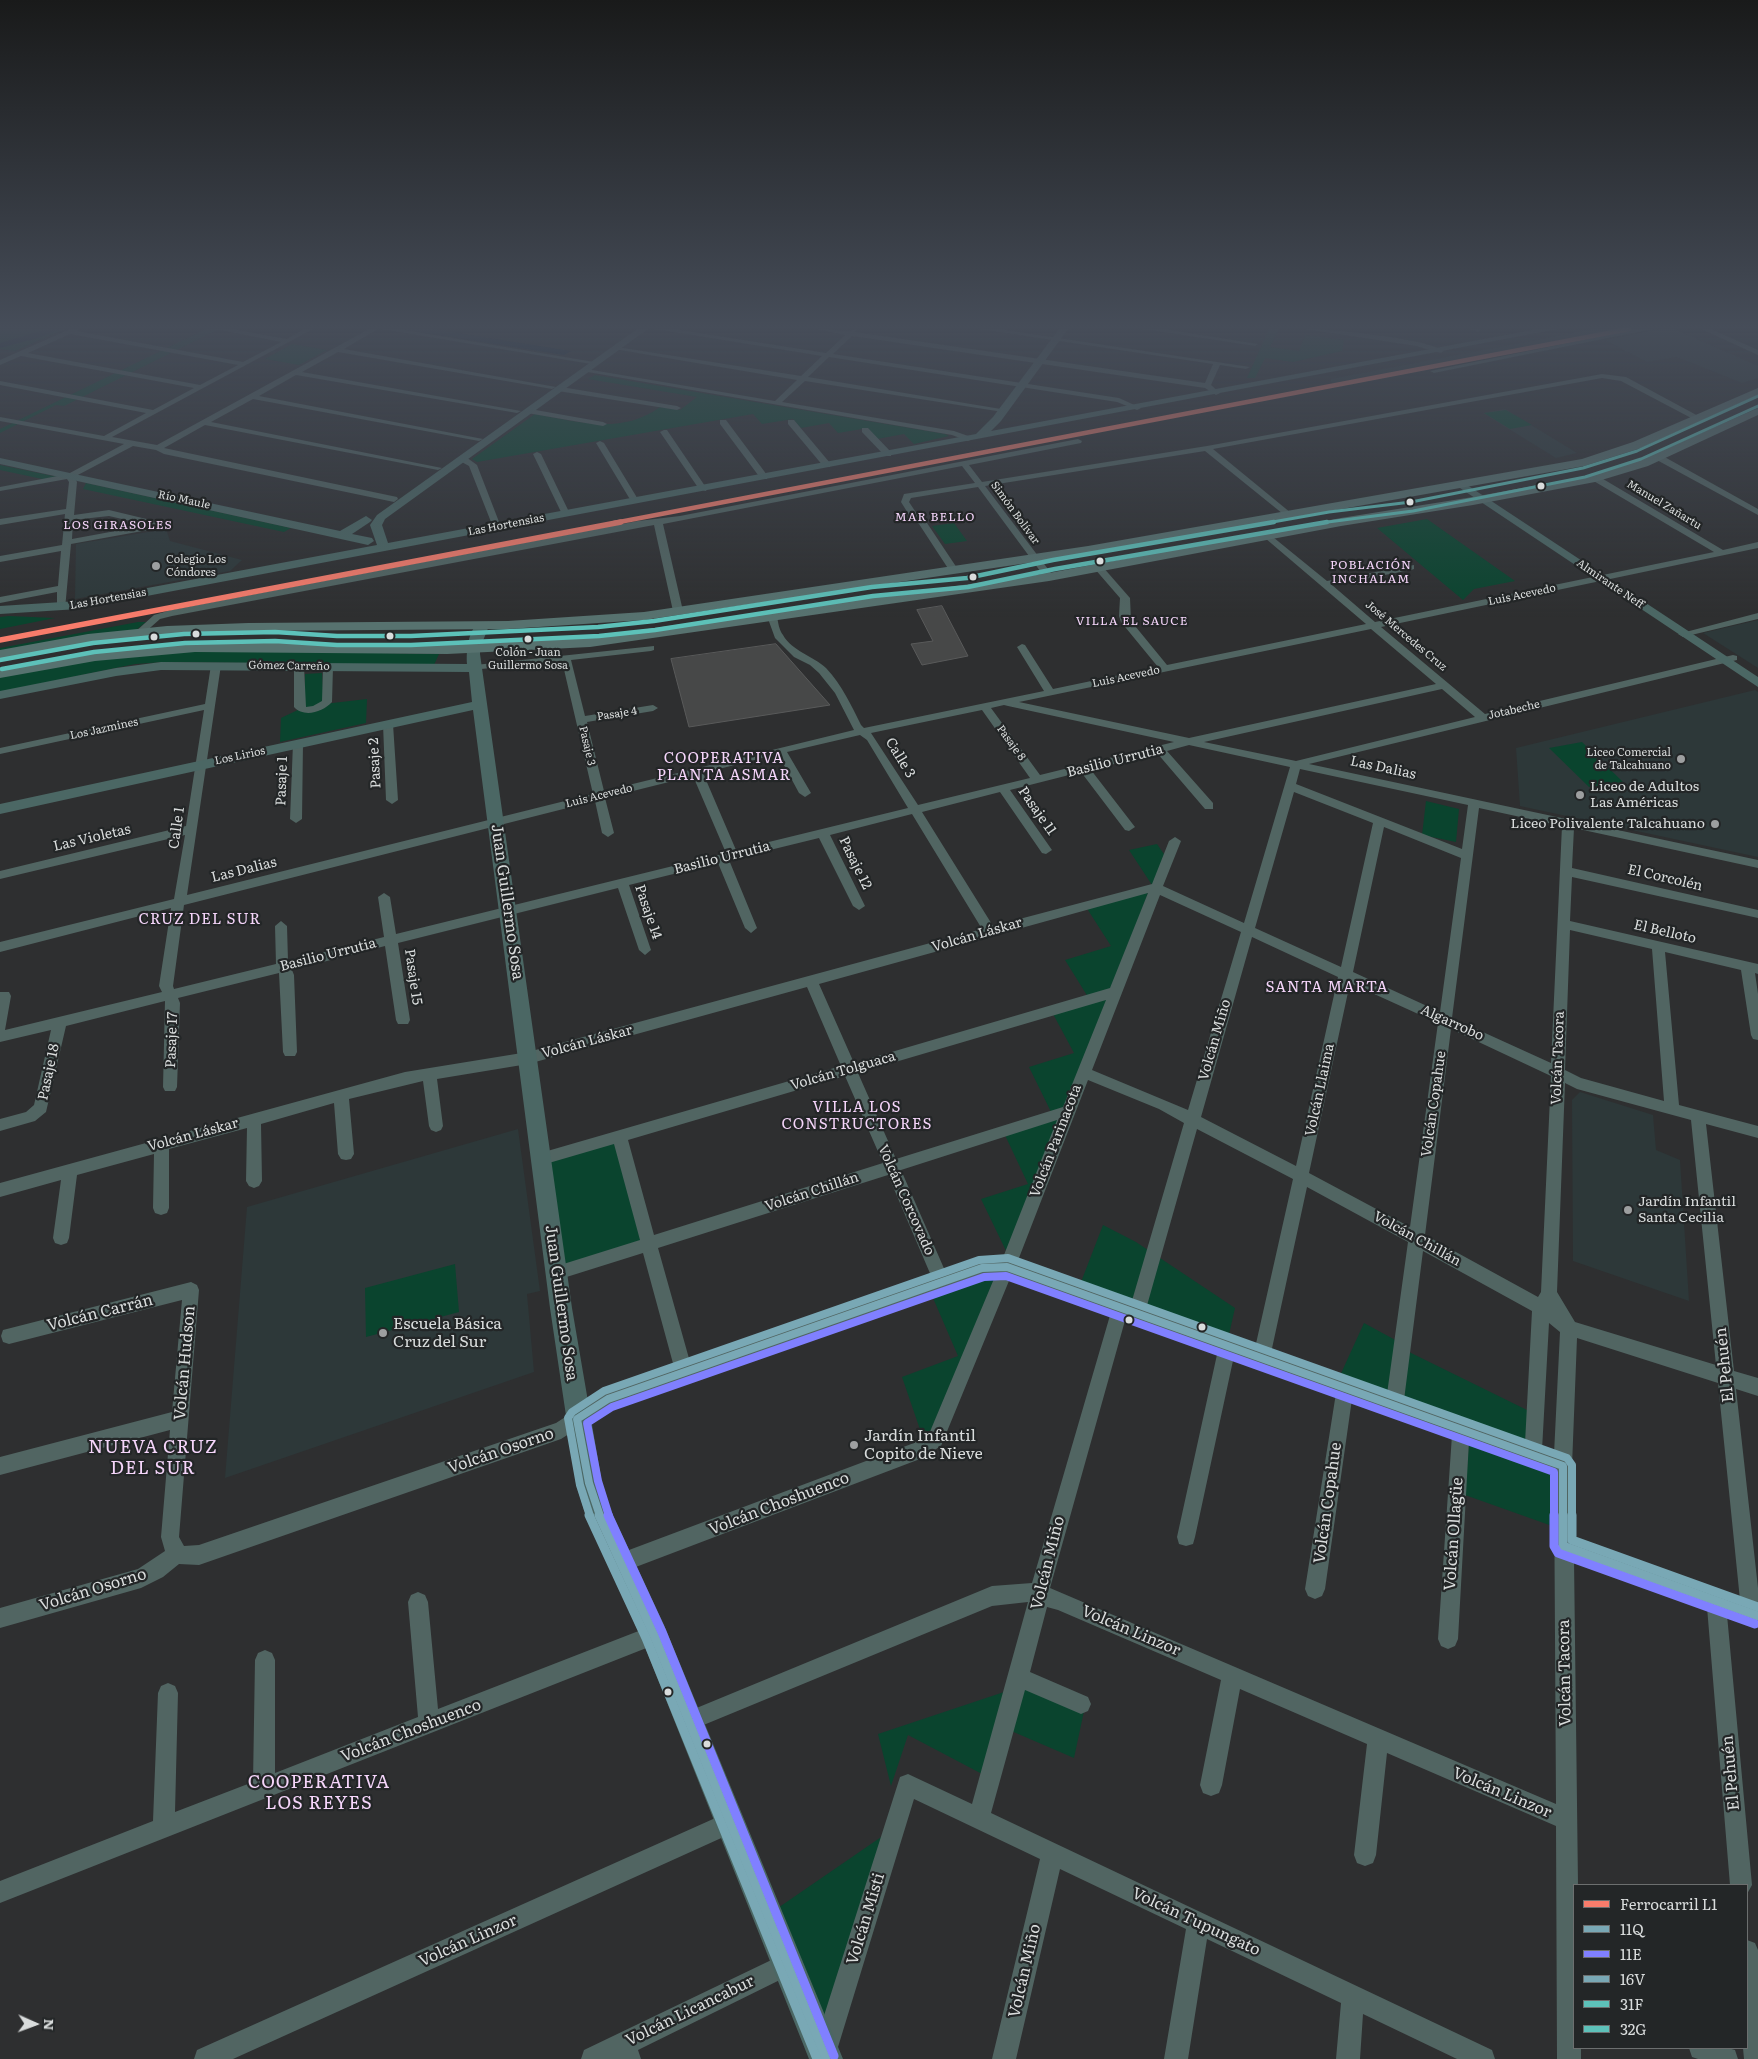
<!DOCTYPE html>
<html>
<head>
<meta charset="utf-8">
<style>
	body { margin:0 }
	#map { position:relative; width:1758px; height:2059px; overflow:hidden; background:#2e2f30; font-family:Literata,serif }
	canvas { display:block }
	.legend { position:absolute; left:1573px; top:1884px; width:175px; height:165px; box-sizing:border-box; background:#232627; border:1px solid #6c6f6f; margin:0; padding:6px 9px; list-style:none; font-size:15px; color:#d9dcdc }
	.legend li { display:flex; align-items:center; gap:10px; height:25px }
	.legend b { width:25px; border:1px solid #6c6f6f }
	.north { position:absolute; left:10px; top:1999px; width:50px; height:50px; -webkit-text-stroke:4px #232627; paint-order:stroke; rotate:92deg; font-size:14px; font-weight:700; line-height:20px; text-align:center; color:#d9dcdc }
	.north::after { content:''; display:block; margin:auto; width:18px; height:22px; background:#d9dcdc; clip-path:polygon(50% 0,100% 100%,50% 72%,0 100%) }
</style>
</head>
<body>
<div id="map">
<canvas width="1758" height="2059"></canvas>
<ul class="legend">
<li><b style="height:6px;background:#f87c6b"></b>Ferrocarril L1</li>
<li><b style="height:6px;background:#79a8b5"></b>11Q</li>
<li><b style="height:6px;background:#8080ff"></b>11E</li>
<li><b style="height:6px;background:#79a8b5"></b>16V</li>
<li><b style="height:6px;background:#5dc1b9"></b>31F</li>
<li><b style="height:6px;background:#5dc1b9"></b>32G</li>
</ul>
<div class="north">N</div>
</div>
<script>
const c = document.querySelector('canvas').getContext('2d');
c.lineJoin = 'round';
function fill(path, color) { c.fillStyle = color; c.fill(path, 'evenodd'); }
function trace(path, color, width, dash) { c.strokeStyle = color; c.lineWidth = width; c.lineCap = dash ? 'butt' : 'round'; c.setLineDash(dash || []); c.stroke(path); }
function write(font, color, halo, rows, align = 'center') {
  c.font = font + ' Literata,serif'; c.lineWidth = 4.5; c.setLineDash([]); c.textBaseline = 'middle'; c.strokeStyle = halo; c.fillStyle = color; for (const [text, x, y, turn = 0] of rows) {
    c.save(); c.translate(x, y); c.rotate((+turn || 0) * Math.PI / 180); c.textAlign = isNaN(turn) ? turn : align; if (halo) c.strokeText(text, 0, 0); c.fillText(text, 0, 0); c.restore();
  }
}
fill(new Path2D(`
	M1593,329H1642L1340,387L1331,382V379Z
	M1659,329H1674L1758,366V378L1742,383L1677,357L1647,362L1605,340Z
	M1505,409L1577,453L1556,458L1483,413Z
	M166,529L170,541L242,560L230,571L75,599L76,544Z
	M1758,620V668L1703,633Z
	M1755,690L1758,692V857L1520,806L1516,748Z
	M1580,1092L1653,1115L1656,1150L1680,1160L1689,1301L1573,1261L1572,1100Z
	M518,1129L540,1291L527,1294L534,1372L225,1478L247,1207Z`), '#2d3839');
fill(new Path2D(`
	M0,329H65L15,351L0,349Z
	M206,329H219L64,406L56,405L0,433V429Z
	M1269,329H1279L1270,347L1299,351L1305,335L1344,340L1342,351L1293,362L1265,358L1255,378H1247Z
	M292,344L327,350L299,365L265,359Z
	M595,375L945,434L949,436L914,444L904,434L877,439L868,428L838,433L829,423L801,428L793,419L762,424L753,414L477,462L472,459L535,414C578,422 622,435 660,407L680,410L697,397L588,379Z
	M1506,410L1532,425L1510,429L1484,413Z
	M0,465L58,477L47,480L0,470Z
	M86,483L291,528L284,532L83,489Z
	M1427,519L1515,581L1474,589L1463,600L1377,528Z
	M954,523L967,541L945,544L932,526Z
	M9,616L55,618L0,629V617Z
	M138,622H146L136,630L0,653V648Z
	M204,650L439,654L434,665L164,662L135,664L0,692V677L96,659Z
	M322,673L324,704L367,699L366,723L280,742L281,718L304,707L305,674Z
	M1582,742L1623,782L1589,787L1549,748Z
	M1426,801L1459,809L1456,842L1422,835Z
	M1157,844L1166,857L1152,885L1129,850Z
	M1149,890L1113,990L1088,997L1065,960L1111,946L1086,907Z
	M1112,995L1066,1110L1052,1114L1029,1067L1074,1053L1052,1012Z
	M1065,1113L1009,1257L981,1199L1028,1184L1004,1133Z
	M617,1141L644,1242L559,1270L546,1160Z
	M1103,1225L1136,1242L1235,1308L1228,1339L1081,1282Z
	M455,1264L459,1312L366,1337L365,1288Z
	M1003,1269L925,1444L902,1377L958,1356L930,1291Z
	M1364,1323L1399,1342L1391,1400L1338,1380Z
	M1405,1350L1529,1411V1450L1397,1403Z
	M1469,1441L1555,1471V1527L1465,1495Z
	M1020,1684L1084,1711L1074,1758L1009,1730Z
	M1007,1691L984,1775L908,1735L891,1786L878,1734Z
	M887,1833L823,2045L772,1912Z`), '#0a442e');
fill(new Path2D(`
	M47,329H60L38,338L0,348V343Z
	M401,329H432L571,351L564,355Z`), '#071d35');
const building = new Path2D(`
	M942,606L968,656L922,665L911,644L933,641L917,610Z
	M776,644L830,705L689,727L671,659Z`);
fill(building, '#474848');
trace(building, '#595a5a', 1);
fill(new Path2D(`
	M70,329H79L77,331L243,362L281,342L215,329H232L287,339L304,329H313L112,437L157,445L369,329H378L344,349L556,387L552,389L338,352L302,372L521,411L517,413L296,375L259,396L483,439L479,441L253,399L211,422L442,468L438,470L205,425L164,448L397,497L398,499L394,502L164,454L156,450L133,446L74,477L77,482L74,515L109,510L159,522V528L71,544L65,609L57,607V592L0,603V597L58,586L61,551L0,562V556L62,545L65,514L0,525V519L66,509L69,482L67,479L0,491V487L68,474L124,444L0,421V417L104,436L146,413L0,385V381L153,410L194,388L21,356L0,365V360ZM70,334L238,365L200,385L28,353ZM109,516L148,525L72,539L73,520Z
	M381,329H399L600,363L597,365Z
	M655,329H674L826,353L845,335L817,329L849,331L857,329L855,332L1205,383L1213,364L979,329H999L1250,367L1246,369L1220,365L1211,385L1220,393L1216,395L1205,388L852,336L833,354L1119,398L1141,408L1137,410L1117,402L829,357L808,377L1007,410L1003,412L805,381L782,402L954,431L971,437L972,439L968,441L952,435L582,371L586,369L775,401L797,380L614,349L617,347L801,376L822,356Z
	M1143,329H1164L1258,344L1255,346Z
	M1305,329C1332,329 1425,338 1444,351L1441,353L1416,346Z
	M1471,329H1481V330L1478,332Z
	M1637,329H1653L1434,373L1430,371Z
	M1701,329H1711L1758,350V355Z
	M1602,374L1626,377L1702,418L1695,420L1621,381L1602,378L1213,449L1291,513V517L1288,518L1205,451L985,486L1054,577L1049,580L1046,579L978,487L911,498L909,502L917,514L925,520L959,571L951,573L919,524L911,518L901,502L904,494L975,483L962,466L663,524L683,611L678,614L673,611L654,525L172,616L160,619L142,635L134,633L154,615L171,610L638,521L680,516L1078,439L1082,441L1081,443L969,465L982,482L1207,446Z
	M561,387L677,406L681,408L677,410L558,391V387Z
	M530,409L603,422L607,424L603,426L527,413L526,411Z
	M720,420H726L767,475V479H761L720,424Z
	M788,420H794L830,463V467H824L788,424Z
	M862,428H868L891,452V456H885L862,432Z
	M664,430H667L707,489L706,491L699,489L660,432Z
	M600,441L604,443L639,501L638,503L631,501L596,443Z
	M537,452L541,454L570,514L569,516L562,514L533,454Z
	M1655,455H1661L1758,509V515L1655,459Z
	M460,457H466L477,465L501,527L500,529L493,527L469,466L460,461Z
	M1592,476H1598L1723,550L1758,542V548L1381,627L1485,714L1733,655L1737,656V660L1309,764L1758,860V868L1574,828L1572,868L1758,910V918L1572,877L1570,921L1758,964V974L1755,973L1758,994V1040L1753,1039L1751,1035L1741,970L1665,952L1679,1105L1758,1126V1138L1706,1124L1734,1371L1758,1378V1396L1736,1389L1758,1588V1626L1727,1615L1752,1885L1747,1894V1885H1730L1707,1607L1574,1559L1578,1885H1574V2048H1581V2059H1557L1556,1826L1387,1753L1376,1855L1373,1863L1365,1866L1357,1863L1354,1855L1367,1744L1240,1689L1222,1785L1219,1793L1211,1796L1203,1793L1200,1785L1221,1680L1058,1610L1047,1607L1030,1672L1088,1697L1091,1704L1088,1711L1081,1714L1025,1690L991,1813L1492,2050L1495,2059H1457L1363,2014L1360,2059H1336L1341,2003L1207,1939L1188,2059H1164L1186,1929L1060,1869L1016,2059H992L1040,1859L914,1799L838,2047L835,2056L826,2059L817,2056L814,2047L900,1777L908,1774L972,1804L1028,1602L992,1606L689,1731L682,1728L679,1721L682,1714L992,1586L1032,1583L1111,1312L1011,1276L941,1446L920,1459L620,1573L613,1570L610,1563L613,1556L914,1443L929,1434L996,1274H989L942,1290L613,1406L561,1439L199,1565L179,1564L163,1577L141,1588L0,1628V1608L138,1569L165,1551L161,1537L170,1430L0,1475V1457L172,1412L182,1300L9,1344L3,1342L1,1336L3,1330L191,1282L197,1285L199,1290L179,1537L184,1546L199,1545L556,1423L602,1393L674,1367L643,1253L557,1280L551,1278L549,1273L551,1268L557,1266L640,1240L614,1144L542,1165L537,1164L534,1159L537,1154L841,1066L807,987L528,1064L437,1079L443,1126L441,1130L436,1132L431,1130L429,1126L423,1081L349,1099L354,1154L351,1159L346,1160L341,1159L338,1154L334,1103L261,1124L262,1181L259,1186L254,1188L249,1186L246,1181L247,1128L169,1149V1208L167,1213L161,1215L155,1213L153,1208L154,1154L77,1175L69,1238L67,1243L61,1245L55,1243L53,1238L61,1180L0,1197V1183L405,1072L528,1052L982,929L912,814L830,835L865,906L859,910L853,906L819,838L729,860L757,928L751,933L745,928L718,863L629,885L651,950L645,955L639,950L618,888L398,943L410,1020L408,1024H398L396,1020L385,946L292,970L294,975L297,1052L295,1056H285L283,1052L279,973L178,998L180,1003L177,1087L175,1091H165L163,1087L165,1001L66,1026L46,1112L35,1121L0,1131V1119L26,1112L34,1105L51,1030L0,1042V992H9L11,996L5,1030L162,992L159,986L171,908L0,952V942L174,899L185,835L0,879V871L186,826L204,710L0,754V748L205,704L211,665L220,663L221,665L187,895L593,794L562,661L471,670V666L475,665L654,646V650L651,651L571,660L585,716L653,705L658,708L653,711L587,722L604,791L854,730L835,693L819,673L810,665L794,657L775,638L767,616L772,613L777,616C778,622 779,630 783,635C792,651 813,656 826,668C842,685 851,705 861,725L864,728L1044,691L1017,647L1022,644L1025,645L1053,689L1158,667L1121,622L1119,616L1120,598L1094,568L1099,565L1102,566L1130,598L1131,621L1167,665L1366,624L1265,538L1264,536L1268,533L1327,581L1414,565V569L1411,570L1332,585L1375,622L1714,552L1592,480ZM1371,629L1436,684L1189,738L1019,702ZM1442,689L1475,717L1296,761L1204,742ZM1004,705L1008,706L1174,742L1040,775L991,708ZM982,710L1030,778L918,805L871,733ZM860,735L867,740L908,808L736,850L703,773L778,754L799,793L805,797L811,793L787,752ZM1189,745L1290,767L1244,923L1163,886L1181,841L1175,837L1169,841L1152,884L993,926L922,812L1000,792L1042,853L1046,854L1052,850L1010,790L1081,772L1125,830L1129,831L1135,827L1091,770L1157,753L1205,809H1213V803L1167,751ZM1300,769L1468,805L1462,849L1296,784ZM693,776L726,853L396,934L390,897L384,893L378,897L384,937L288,961L287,926L281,921L275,926L276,964L174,989L173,986L184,905L595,801L602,833L608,837L614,833L605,798ZM1294,792L1373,823L1341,967L1255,928ZM1479,808L1562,826L1551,1063L1452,1018ZM1384,827L1461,858L1440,1012L1353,972ZM1148,893L1110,988L854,1063L819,984ZM1160,895L1241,932L1188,1110L1092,1070ZM1570,930L1652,949L1664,1101L1581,1078L1565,1070ZM1252,937L1338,977L1296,1166L1201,1117ZM1350,983L1438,1023L1410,1227L1309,1173ZM1106,1000L1063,1107L896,1159L858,1073ZM1451,1029L1551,1076L1541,1292L1538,1297L1425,1235ZM845,1076L883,1163L654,1235L628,1140ZM1088,1080L1159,1109L1184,1123L1131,1304L1017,1263ZM1565,1083L1577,1089L1691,1120L1716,1365L1575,1322L1557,1292ZM1057,1120L1002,1260H989L946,1273L901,1170ZM1197,1129L1293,1179L1255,1348L1146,1309ZM888,1175L932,1278L690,1362L658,1248ZM1307,1187L1408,1242L1387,1394L1271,1353ZM1423,1251L1532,1311L1525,1443L1404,1400ZM1126,1317L1218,1350L1177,1537L1179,1544L1186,1546L1193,1544L1195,1537L1234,1356L1336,1393L1305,1589L1308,1596L1315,1599L1322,1596L1325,1589L1352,1399L1452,1435L1438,1639L1441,1646L1448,1649L1455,1646L1458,1639L1469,1441L1554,1472L1556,1804L1050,1588ZM1549,1323L1560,1332L1554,1454L1542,1450ZM1577,1338L1718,1383L1740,1600L1573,1540L1572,1466Z
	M1758,613V619L1683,637L1678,634Z
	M299,663L304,666L306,707L313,706L322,701L323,667L328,664L333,667L332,702C323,712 304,718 294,707V666Z
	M388,721L393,724L398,800L392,804L386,800L383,724Z
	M298,740L303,743L302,819L296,823L290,819L293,743Z
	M418,1592L425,1595L428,1602L438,1709L654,1625L661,1628L664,1635L661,1642L654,1645L0,1903V1881L153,1821L158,1693L161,1686L168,1683L175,1686L178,1693L175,1812L253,1782L255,1660L258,1653L265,1650L272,1653L275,1660V1773L418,1717L408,1602L411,1595Z
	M731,1811L739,1814L742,1822L739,1830L233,2059H194L197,2050Z
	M1747,1940L1755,1943L1758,1950V2059H1744L1743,2048H1747Z
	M788,1952L796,1956L800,1964L796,1972L638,2050L641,2059H581L584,2050Z
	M1689,2048H1728L1735,2050L1738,2059H1698L1692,2057Z`), '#516562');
fill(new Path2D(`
	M637,329H648L385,519L382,525L388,543L976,434L993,417L1059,329H1068L1001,421L991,431L1537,329H1558L78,609L0,614V606L78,601L377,545L370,525L377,515Z
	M0,458L340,531L366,516L372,520L370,522L352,534L372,538L374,541L368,545L0,464Z
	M1461,481L1758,677V687L1457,486V482Z
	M482,622L489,626L480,648V654L572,1308L602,1483L609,1507L664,1625L843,2059H809L643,1642L584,1510L576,1483L550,1308L473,710L0,814V804L472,702L469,672L161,670L116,676L0,699V691L116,668L161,662L467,664C466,652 468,626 482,622Z`), '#4b6764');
fill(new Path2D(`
	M1758,388V395L1641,448L1584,466L1088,554L644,620L508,629L248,631L167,634L88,644L0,660V650L88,634L167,626L248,623L508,621L644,612L1088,546L1582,459L1633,442Z
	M1758,408V415L1648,466L1595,482L1473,505L1341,526L1049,581L590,647L447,654L195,652L95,661L0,678V668L95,651L195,642L447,644L590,637L1049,573L1341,518L1473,497L1593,475L1640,460Z`), '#57726f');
trace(new Path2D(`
	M600,1516L589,1483L577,1419L608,1399L982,1268L1007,1267L1563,1466V1516`), '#79a8b5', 8);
trace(new Path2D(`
	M599,1515L654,1635L826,2059
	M1563,1515V1546L1758,1616`), '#79a8b5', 9);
trace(new Path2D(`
	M609,1516L598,1481L587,1423L612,1407L984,1277L1006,1276L1554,1472V1516`), '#8080ff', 8);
trace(new Path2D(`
	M608,1515L662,1632L834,2056
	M1554,1515V1546L1558,1553L1755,1624`), '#8080ff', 9);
trace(new Path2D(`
	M590,1516L580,1485L568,1418L572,1412L604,1391L979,1260L1008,1258L1567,1458L1572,1465V1516`), '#79a8b5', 8);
trace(new Path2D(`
	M589,1515L646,1638L817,2059
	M1572,1515V1540L1758,1607`), '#79a8b5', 9);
trace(new Path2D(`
	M1267,523L1329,512L1411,502L1583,468L1637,451L1758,396`), '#5dc1b9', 3);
trace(new Path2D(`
	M0,660L93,643L184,634L275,632L337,636H411L598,627L654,621L872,587L967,578L1053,560L1274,522`), '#5dc1b9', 4.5);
trace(new Path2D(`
	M1320,523L1413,511L1585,477L1641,459L1758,406`), '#5dc1b9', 3);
trace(new Path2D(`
	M2,669L94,652L185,643L275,641L337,645H411L599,636L655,630L873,596L968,587L1055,569L1327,522`), '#5dc1b9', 4.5);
trace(new Path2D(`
	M614,523L1629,329`), '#f87c6b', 4.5);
trace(new Path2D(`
	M0,640L621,522`), '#f87c6b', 5.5);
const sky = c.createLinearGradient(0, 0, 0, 618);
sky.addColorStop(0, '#191a1a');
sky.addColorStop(0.53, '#464d59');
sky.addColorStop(1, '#464d5900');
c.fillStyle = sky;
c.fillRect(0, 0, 1758, 618);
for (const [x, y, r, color] of [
	[1541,486,4.5,"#d9dcdc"],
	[1410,502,4.5,"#d9dcdc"],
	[1100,561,4.5,"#d9dcdc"],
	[156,566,5,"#9d9fa0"],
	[973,577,4.5,"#d9dcdc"],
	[196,634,4.5,"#d9dcdc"],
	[390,636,4.5,"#d9dcdc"],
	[154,637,4.5,"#d9dcdc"],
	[528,639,4.5,"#d9dcdc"],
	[1681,759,5,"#9d9fa0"],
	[1580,795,5,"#9d9fa0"],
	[1715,824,5,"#9d9fa0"],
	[1628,1210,5,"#9d9fa0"],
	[1129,1320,4.5,"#d9dcdc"],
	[1202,1327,4.5,"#d9dcdc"],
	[383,1333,5,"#9d9fa0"],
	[854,1445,5,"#9d9fa0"],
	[668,1692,4.5,"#d9dcdc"],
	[707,1744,4.5,"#d9dcdc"]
]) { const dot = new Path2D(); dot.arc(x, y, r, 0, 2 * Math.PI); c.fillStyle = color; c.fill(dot); trace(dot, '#232627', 2); }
write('11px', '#d9dcdc', '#232627', [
	["Río Maule",184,500,12],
	["Manuel Zañartu",1664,505,31],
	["Simón Bolívar",1015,513,54],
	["Las Hortensias",506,525,-11],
	["Almirante Neff",1610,584,34],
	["Luis Acevedo",1522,595,-12],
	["Las Hortensias",108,599,-10],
	["José Mercedes Cruz",1406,636,40],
	["Gómez Carreño",289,666,1],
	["Luis Acevedo",1126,677,-12],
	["Jotabeche",1514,710,-13],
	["Pasaje 4",617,714,-9],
	["Los Jazmines",104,729,-12],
	["Pasaje 8",1011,743,54],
	["Pasaje 3",587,746,77],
	["Los Lirios",240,756,-12],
	["Luis Acevedo",599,796,-14]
]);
write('11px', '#d9dcdc', '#232627', [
	["Colegio Los",166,560],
	["Cóndores",166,573],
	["Liceo Comercial",1671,753,"right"],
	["de Talcahuano",1671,766,"right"]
], 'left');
write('11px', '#d9dcdc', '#232627', [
	["Colón - Juan",528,653],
	["Guillermo Sosa",528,666]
]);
c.letterSpacing = '1px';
write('12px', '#f5d5fa', '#232627', [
	["MAR BELLO",935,517],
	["LOS GIRASOLES",118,525],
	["POBLACIÓN",1371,565],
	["INCHALAM",1371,579],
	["VILLA EL SAUCE",1132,621]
]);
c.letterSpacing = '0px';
write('14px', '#d9dcdc', '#232627', [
	["Calle 3",900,758,59],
	["Basilio Urrutia",1115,761,-14],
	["Pasaje 2",375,763,-93],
	["Las Dalias",1383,768,12],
	["Pasaje 1",282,781,-88],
	["Pasaje 11",1037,811,55],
	["Calle 1",177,828,-82],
	["Las Violetas",92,838,-13],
	["Basilio Urrutia",722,858,-14],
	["Pasaje 12",855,863,64],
	["Las Dalias",244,870,-14],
	["El Corcolén",1665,878,13],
	["Pasaje 14",648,912,71],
	["El Belloto",1665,932,13],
	["Volcán Láskar",977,935,-16],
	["Basilio Urrutia",328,955,-14],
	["Pasaje 15",413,977,82],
	["Algarrobo",1452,1023,24],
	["Pasaje 17",172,1040,-88],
	["Volcán Miño",1215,1040,-74],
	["Volcán Láskar",587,1042,-15],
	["Volcán Tacora",1558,1058,-88],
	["Volcán Tolguaca",843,1071,-16],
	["Pasaje 18",49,1072,-78],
	["Volcán Llaima",1320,1090,-78],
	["Volcán Copahue",1434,1104,-82],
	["Volcán Láskar",193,1135,-15],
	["Volcán Parinacota",1056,1141,-69],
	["Volcán Chillán",812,1192,-18],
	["Volcán Corcovado",906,1200,66],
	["Volcán Chillán",1417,1239,29]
]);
write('14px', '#d9dcdc', '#232627', [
	["Liceo de Adultos",1590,787],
	["Las Américas",1590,803],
	["Liceo Polivalente Talcahuano",1705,824,"right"],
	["Jardín Infantil",1638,1202],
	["Santa Cecilia",1638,1218]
], 'left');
c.letterSpacing = '1px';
write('15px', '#f5d5fa', '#232627', [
	["COOPERATIVA",724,759],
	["PLANTA ASMAR",724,776],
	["CRUZ DEL SUR",200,920],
	["SANTA MARTA",1327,988],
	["VILLA LOS",857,1108],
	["CONSTRUCTORES",857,1125]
]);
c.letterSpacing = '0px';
write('16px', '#d9dcdc', '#232627', [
	["Juan Guillermo Sosa",507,902,82],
	["Juan Guillermo Sosa",561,1303,82],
	["Volcán Carrán",100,1313,-14],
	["Volcán Hudson",185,1363,-85],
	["El Pehuén",1725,1365,-96],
	["Volcán Osorno",501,1451,-19],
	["Volcán Copahue",1328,1503,-82],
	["Volcán Choshuenco",779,1504,-21],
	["Volcán Ollagüe",1454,1534,-86],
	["Volcán Miño",1048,1563,-76],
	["Volcán Osorno",93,1590,-17],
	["Volcán Linzor",1131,1631,23],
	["Volcán Tacora",1565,1673,-91],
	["Volcán Choshuenco",411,1731,-21],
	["El Pehuén",1731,1773,-95],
	["Volcán Linzor",1502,1793,23],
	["Volcán Misti",866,1919,-73],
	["Volcán Tupungato",1196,1922,25],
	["Volcán Linzor",468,1941,-24],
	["Volcán Miño",1025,1971,-77],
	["Volcán Licancabur",690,2011,-26]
]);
write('16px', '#d9dcdc', '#232627', [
	["Escuela Básica",393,1324],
	["Cruz del Sur",393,1342],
	["Jardín Infantil",864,1436],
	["Copito de Nieve",864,1454]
], 'left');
c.letterSpacing = '1px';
write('18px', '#f5d5fa', '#232627', [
	["NUEVA CRUZ",153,1448],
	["DEL SUR",153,1469],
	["COOPERATIVA",319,1783],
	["LOS REYES",319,1804]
]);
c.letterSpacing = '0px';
</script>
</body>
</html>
